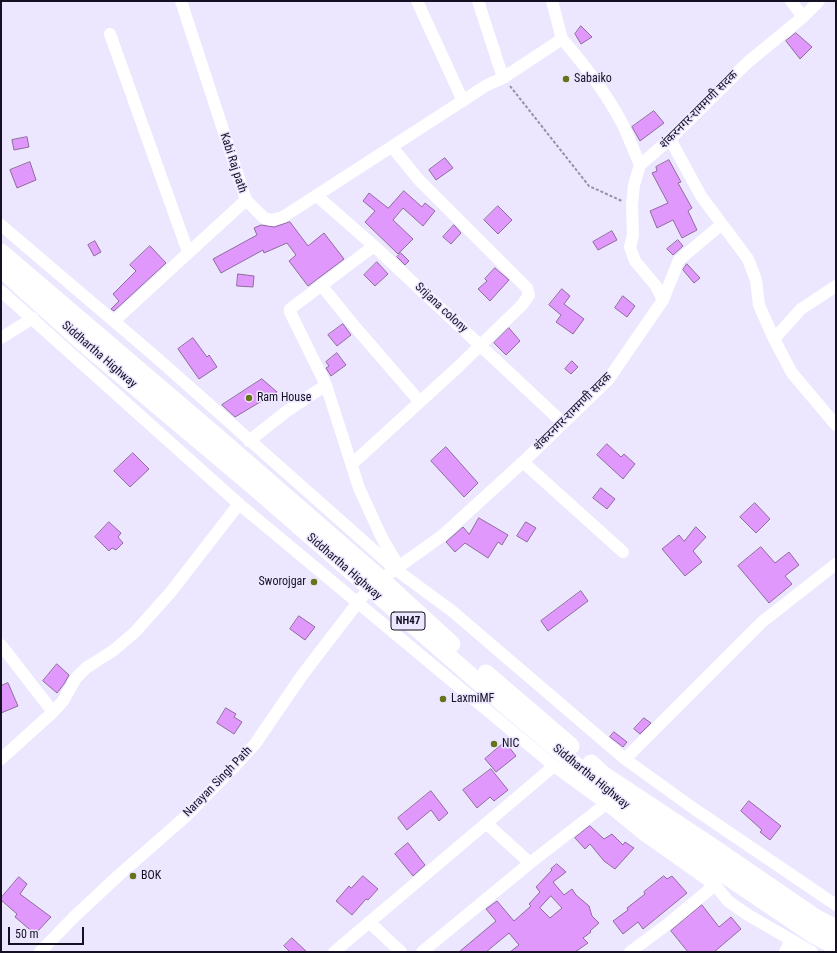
<!DOCTYPE html>
<html>
<head>
<meta charset="utf-8">
<style>
	body { margin:0 }
	#map { position:relative; width:837px; height:953px; overflow:hidden; background:#ece7ff; font-family:"Roboto Condensed",sans-serif }
	canvas { display:block }
	.frame { position:absolute; inset:0; border:2px solid #161024; pointer-events:none }
	.scale { position:absolute; left:8px; top:927px; width:76px; height:18px; box-sizing:border-box; border:2px solid #161024; border-top:0; padding-left:5px; font-size:12px; line-height:14px; white-space:nowrap; color:#161024; -webkit-text-stroke:3px #ece7ff; paint-order:stroke }
</style>
</head>
<body>
<div id="map">
<canvas width="837" height="953"></canvas>
<div class="frame"></div>
<div class="scale">50 m</div>
</div>
<script>
const c = document.querySelector('canvas').getContext('2d');
c.lineJoin = 'round';
function fill(path, color) { c.fillStyle = color; c.fill(path, 'evenodd'); }
function trace(path, color, width, dash) { c.strokeStyle = color; c.lineWidth = width; c.lineCap = dash ? 'butt' : 'round'; c.setLineDash(dash || []); c.stroke(path); }
function write(font, color, halo, rows, align = 'center') {
  c.font = font + ' "Roboto Condensed","Noto Sans Devanagari",sans-serif'; c.lineWidth = 3; c.setLineDash([]); c.textBaseline = 'middle'; c.strokeStyle = halo; c.fillStyle = color; for (const [text, x, y, turn = 0] of rows) {
    c.save(); c.translate(x, y); c.rotate((+turn || 0) * Math.PI / 180); c.textAlign = isNaN(turn) ? turn : align; if (halo) c.strokeText(text, 0, 0); c.fillText(text, 0, 0); c.restore();
  }
}
const building = new Path2D(`
	M581,26L592,37L581,44L575,34Z
	M796,33L812,47L800,59L786,41Z
	M654,111L664,123L640,141L632,127Z
	M27,137L29,147L14,150L12,140Z
	M445,158L453,168L436,180L429,170Z
	M669,160L681,182L678,183L692,208L688,211L697,230L682,238L673,220L657,228L650,211L668,203L652,173L657,171L656,167Z
	M30,162L36,180L17,188L10,170Z
	M404,191L422,207L425,203L435,211L423,226L403,208L393,220L413,239L398,254L365,222L375,211L363,201L369,193L388,208Z
	M498,206L512,220L498,234L484,220Z
	M290,222L308,246L324,233L344,259L308,286L289,261L296,255L287,243L264,253L263,250L221,273L213,259L257,235L254,228L261,225L274,227Z
	M454,225L461,233L451,244L443,237Z
	M612,231L617,240L598,250L593,242Z
	M678,240L683,246L673,255L667,249Z
	M95,241L101,252L94,256L88,245Z
	M150,246L166,263L114,311L111,309L119,301L113,294L136,271L130,265Z
	M401,253L409,261L405,265L397,257Z
	M377,262L388,274L375,286L364,275Z
	M687,264L700,278L694,283L683,270Z
	M495,268L509,280L490,301L478,289L487,281L485,279Z
	M238,274L254,276L253,287L237,286Z
	M562,289L570,296L564,304L584,319L573,334L556,322L561,315L549,305Z
	M623,296L635,306L627,317L615,308Z
	M343,324L351,335L337,346L328,335Z
	M509,328L520,341L506,355L494,343Z
	M193,338L207,357L209,355L217,367L199,379L178,349Z
	M337,353L346,365L331,376L326,368L329,366L326,362Z
	M572,361L578,367L571,374L565,369Z
	M262,379L277,392L235,417L222,405Z
	M607,444L621,457L624,454L635,464L623,479L597,455Z
	M446,447L478,483L464,497L431,461Z
	M133,453L149,469L130,487L114,471Z
	M601,488L615,499L607,509L593,498Z
	M755,503L770,519L756,533L740,517Z
	M479,518L508,535L502,545L498,542L488,558L465,543L455,552L446,542L463,527L469,534Z
	M109,522L121,533L118,537L123,543L116,550L112,548L109,551L95,537Z
	M526,522L536,528L527,542L517,536Z
	M696,527L706,537L693,551L702,562L685,576L662,549L679,535L684,541Z
	M761,547L775,563L789,552L799,565L785,576L792,584L769,603L738,566Z
	M581,591L588,601L548,631L541,621Z
	M299,616L315,627L305,640L290,629Z
	M57,664L69,675L64,684L57,693L43,681Z
	M8,683L18,706L1,713V686Z
	M226,708L236,714L234,717L242,722L234,734L217,723Z
	M644,718L651,723L640,734L634,729Z
	M614,732L627,742L623,747L610,737Z
	M505,742L516,756L496,772L485,759Z
	M491,769L508,790L494,801L490,797L477,808L463,790Z
	M431,791L448,813L439,821L431,810L407,830L398,818Z
	M749,801L781,826L770,840L760,832L762,830L741,811Z
	M590,826L604,839L612,834L623,845L625,842L634,848L615,869L604,861L590,844L585,849L575,838Z
	M408,843L425,865L413,876L395,854Z
	M557,864L566,872L553,882L564,895L572,889L576,895L589,906L592,916L599,923L590,931L591,932L583,938L588,943L575,952H510L519,945L509,933L486,952H459L496,921L486,909L497,901L514,921L531,906L529,904L540,892L536,887L552,870L551,869ZM551,896L562,908L550,918L540,908Z
	M363,876L378,889L368,900L366,899L352,915L336,901L349,886L351,888Z
	M664,876L667,879L672,876L687,893L643,929L638,922L623,934L613,921L628,910L627,908L645,894L644,892Z
	M19,877L27,884L20,894L51,917L35,934L15,917L17,914L1,900V898Z
	M702,905L719,927L731,917L741,929L714,952H688L671,931Z
	M292,938L307,952H290L284,946Z`);
fill(building, '#e098fc');
trace(building, '#8e6c9b', 1);
trace(new Path2D(`
	M510,86L589,186L622,201`), '#9690a7', 2, [3, 2]);
trace(new Path2D(`
	M417,1L463,101
	M478,1L503,78
	M791,1L803,17
	M110,34L188,252
	M562,39C583,63 608,96 623,125C629,138 634,151 640,165
	M670,139L701,196L748,259L756,280L759,305L774,339L792,373L836,425
	M317,196L374,246L563,423
	M246,200L264,218L272,220L283,217L487,85L503,78L562,39L552,1
	M1,225L157,358L395,569L452,611L625,759L693,808L836,905
	M321,285L356,328L420,402
	M1,291L239,504L554,766L606,804L644,835L715,885L728,901L748,915L812,952
	M663,300L679,260L722,224
	M114,321L246,200L181,1
	M1,338L33,318
	M774,339L801,309L836,286
	M326,385L359,488L382,538L399,567
	M249,441L287,411L326,385L290,312V309L374,246
	M523,462L623,552
	M352,464L458,367L522,305L529,295L527,288L419,180L392,147
	M1,645L53,712
	M1,759L53,712L63,701L76,678L86,668L114,650L135,632L170,593L239,504
	M625,759L762,622L836,564
	M486,823L530,863
	M369,922L401,952
	M40,952L74,917L119,875L184,818L234,767L255,744L303,674L369,588L443,535L523,462L608,380L663,300L656,286L635,261L630,247L633,235L632,205L634,185L640,165L670,139L748,62L803,17L819,1
	M334,952L554,766
	M422,952L530,863L606,804
	M630,952L669,923L715,885
	M785,952L788,946L802,947`), '#fff', 12);
trace(new Path2D(`
	M1,252L213,433L381,579L452,644
	M1,269L83,343L255,488L507,707L610,794L661,831L710,865L812,934L836,947
	M486,673L571,746
	M591,763L603,774L716,849L815,917L836,928`), '#fff', 17);
for (const [x, y, r, color] of [
	[566,79,4,"#68721b"],
	[249,398,4,"#68721b"],
	[314,582,4,"#68721b"],
	[443,699,4,"#68721b"],
	[494,744,4,"#68721b"],
	[133,876,4,"#68721b"]
]) { const dot = new Path2D(); dot.arc(x, y, r, 0, 2 * Math.PI); c.fillStyle = color; c.fill(dot); trace(dot, '#ece7ff', 1.5); }
for (const [x, y, w] of [
	[408,621,34]
]) { const box = new Path2D(); box.roundRect(x - w / 2, y - 9, w, 18, 3); c.fillStyle = '#ece7ff'; c.fill(box); trace(box, '#161024', 1); }
write('bold 11px', '#161024', null, [
	["NH47",408,621]
]);
write('12px', '#161024', '#ece7ff', [
	["Sabaiko",574,79],
	["Ram House",257,398],
	["Sworojgar",306,582,"right"],
	["LaxmiMF",451,699],
	["NIC",502,744],
	["BOK",141,876]
], 'left');
write('12px', '#161024', '#ece7ff', [
	["शंकरनगर-राममणी सदक",699,110,-45],
	["Kabi Raj path",233,163,72],
	["Srijana colony",441,308,43],
	["Siddhartha Highway",99,355,41],
	["शंकरनगर-राममणी सदक",573,412,-45],
	["Siddhartha Highway",344,567,41],
	["Siddhartha Highway",591,777,39],
	["Narayan Singh Path",218,782,-46]
]);
</script>
</body>
</html>
